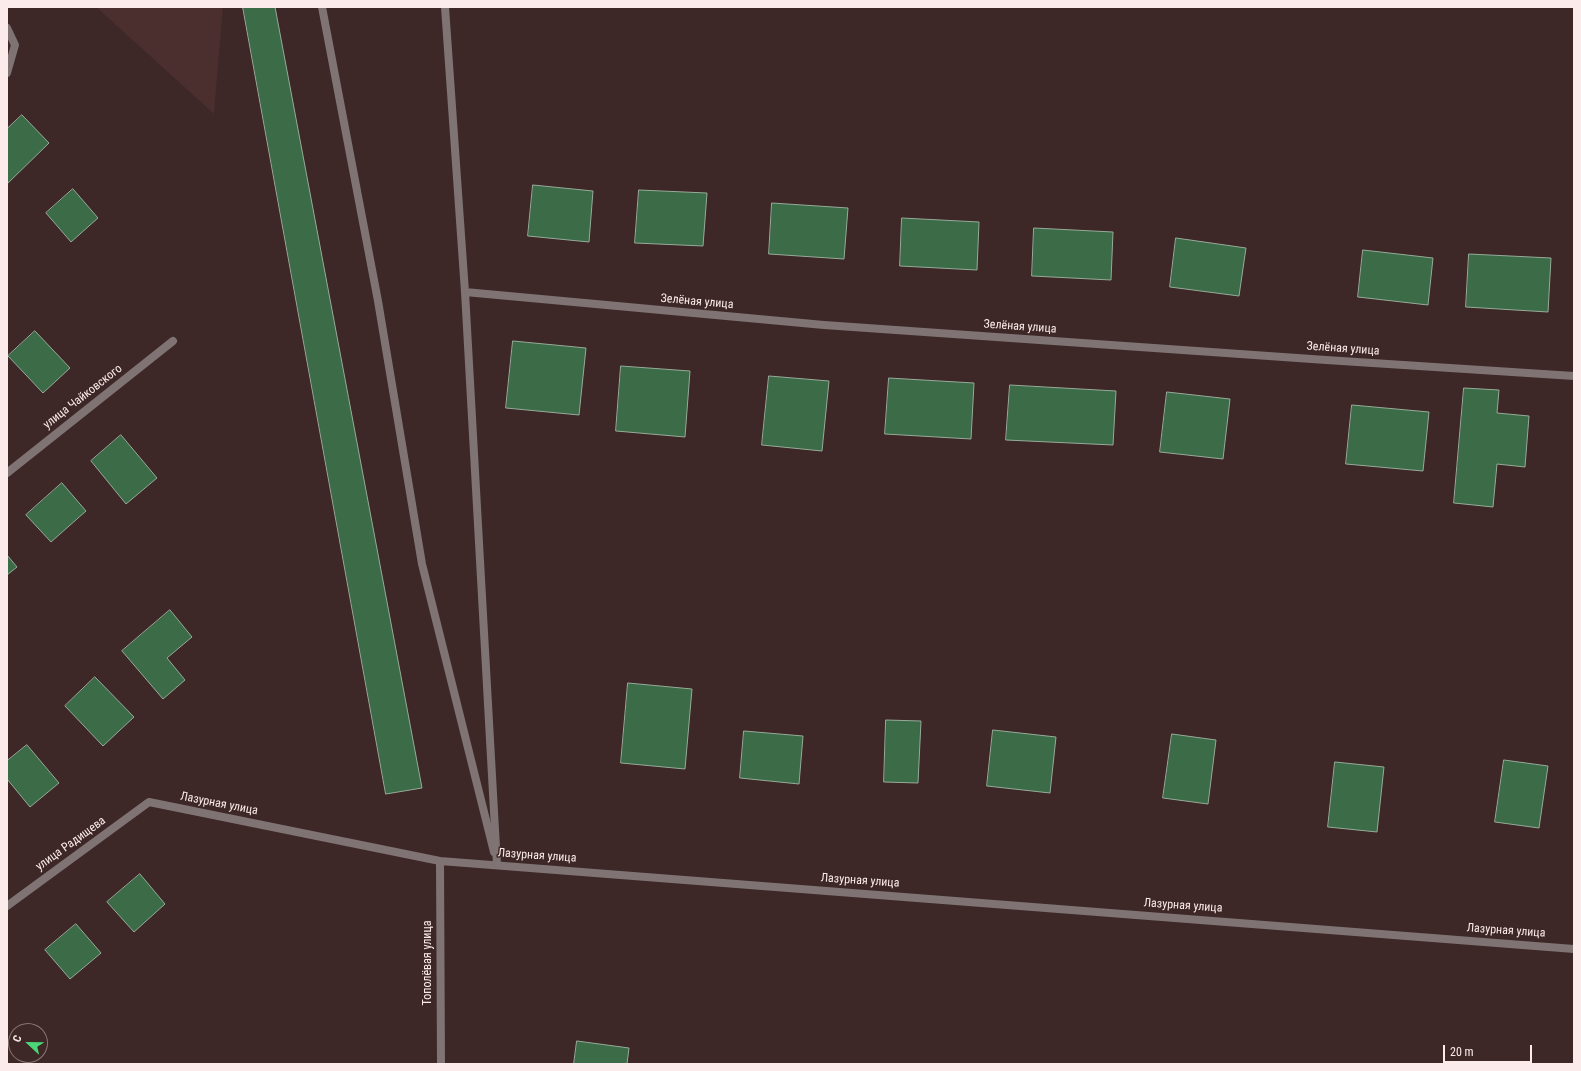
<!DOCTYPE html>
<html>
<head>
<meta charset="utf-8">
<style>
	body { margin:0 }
	#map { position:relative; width:1581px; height:1071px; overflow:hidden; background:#3d2727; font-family:"Roboto Condensed",sans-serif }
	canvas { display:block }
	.frame { position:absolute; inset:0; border:8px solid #fbeceb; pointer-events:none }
	.north { position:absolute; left:8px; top:1023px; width:40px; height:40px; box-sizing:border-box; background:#3d2727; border:1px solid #897675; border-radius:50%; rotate:292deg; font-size:11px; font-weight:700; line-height:16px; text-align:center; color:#fbeceb }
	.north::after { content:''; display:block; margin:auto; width:14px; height:18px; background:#4bd677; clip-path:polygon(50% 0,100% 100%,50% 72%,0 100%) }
	.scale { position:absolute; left:1443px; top:1045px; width:89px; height:18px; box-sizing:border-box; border:2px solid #fbeceb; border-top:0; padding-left:5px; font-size:12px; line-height:14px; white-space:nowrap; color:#fbeceb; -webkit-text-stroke:3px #3d2727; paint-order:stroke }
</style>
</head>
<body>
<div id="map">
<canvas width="1581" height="1071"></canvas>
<div class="frame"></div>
<div class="north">С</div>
<div class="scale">20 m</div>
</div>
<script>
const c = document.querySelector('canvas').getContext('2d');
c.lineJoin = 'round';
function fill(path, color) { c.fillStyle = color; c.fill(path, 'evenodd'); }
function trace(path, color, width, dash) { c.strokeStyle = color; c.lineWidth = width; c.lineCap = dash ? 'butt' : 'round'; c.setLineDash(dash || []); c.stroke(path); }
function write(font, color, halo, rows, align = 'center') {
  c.font = font + ' "Roboto Condensed",sans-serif'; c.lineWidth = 3; c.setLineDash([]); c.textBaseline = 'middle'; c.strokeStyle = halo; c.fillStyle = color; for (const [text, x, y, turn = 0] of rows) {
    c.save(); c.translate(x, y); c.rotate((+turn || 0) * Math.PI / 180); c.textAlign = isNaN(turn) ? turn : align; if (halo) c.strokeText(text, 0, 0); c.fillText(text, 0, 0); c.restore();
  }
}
fill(new Path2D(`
	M96,7H223L214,114Z`), '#4b2e2e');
const building = new Path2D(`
	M243,7H275L422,788L386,794Z
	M22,115L49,143L7,184V129Z
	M533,185L593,191L589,242L528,236Z
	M73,189L98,218L71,242L46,213Z
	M639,190L707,193L703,246L635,243Z
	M772,203L848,208L844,259L769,254Z
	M902,218L979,222L977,270L900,266Z
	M1034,228L1113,232L1111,280L1032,276Z
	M1176,238L1246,248L1239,296L1170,287Z
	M1363,250L1433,258L1428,305L1358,297Z
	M1469,254L1551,258L1548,312L1466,307Z
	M35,331L70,368L43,393L8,356Z
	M513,341L586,348L579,415L506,408Z
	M621,366L690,371L685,437L616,431Z
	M769,376L829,381L822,451L762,445Z
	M889,378L974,383L971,439L885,434Z
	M1010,385L1116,391L1113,445L1006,440Z
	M1464,388L1499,390L1497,413L1529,416L1525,467L1497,464L1493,507L1454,503Z
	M1167,392L1230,399L1223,459L1160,452Z
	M1352,405L1429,412L1423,471L1346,464Z
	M121,435L157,478L126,504L91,461Z
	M62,483L86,511L51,542L26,515Z
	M7,555L17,567L7,575Z
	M170,610L192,637L167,658L185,680L163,699L122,651Z
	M95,677L134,717L103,746L65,706Z
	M628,683L692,689L685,769L621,763Z
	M886,720L921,721L918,783L884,782Z
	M993,730L1056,737L1050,793L987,786Z
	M744,731L803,736L799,784L740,778Z
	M1172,734L1216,740L1208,804L1163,798Z
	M27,745L59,783L30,807L7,779V761Z
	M1504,760L1548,766L1539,828L1495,822Z
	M1335,762L1384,767L1377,832L1328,827Z
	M140,874L165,904L134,932L107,902Z
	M76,924L101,953L70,979L45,950Z
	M577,1041L629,1048L627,1064H574Z`);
fill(building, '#3b6b47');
trace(building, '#97ab9a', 1);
trace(new Path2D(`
	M322,7L378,301L422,564L494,852`), '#7f7373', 8);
trace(new Path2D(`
	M445,7L465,292L497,865
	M7,28L15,45L7,73
	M465,292L824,325L1326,360L1574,376
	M7,473L173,341
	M440,861L441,1064
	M7,906L149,802L440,861L1574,949`), '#7f7373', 8);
write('12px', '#fbeceb', '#3d2727', [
	["Зелёная улица",697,302,5],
	["Зелёная улица",1020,327,4],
	["Зелёная улица",1343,349,4],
	["улица Чайковского",83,397,-38],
	["Лазурная улица",219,804,11],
	["улица Радищева",71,844,-36],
	["Лазурная улица",537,856,4],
	["Лазурная улица",860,881,4],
	["Лазурная улица",1183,906,4],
	["Лазурная улица",1506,931,4],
	["Тополёвая улица",428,963,-90]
]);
</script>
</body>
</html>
